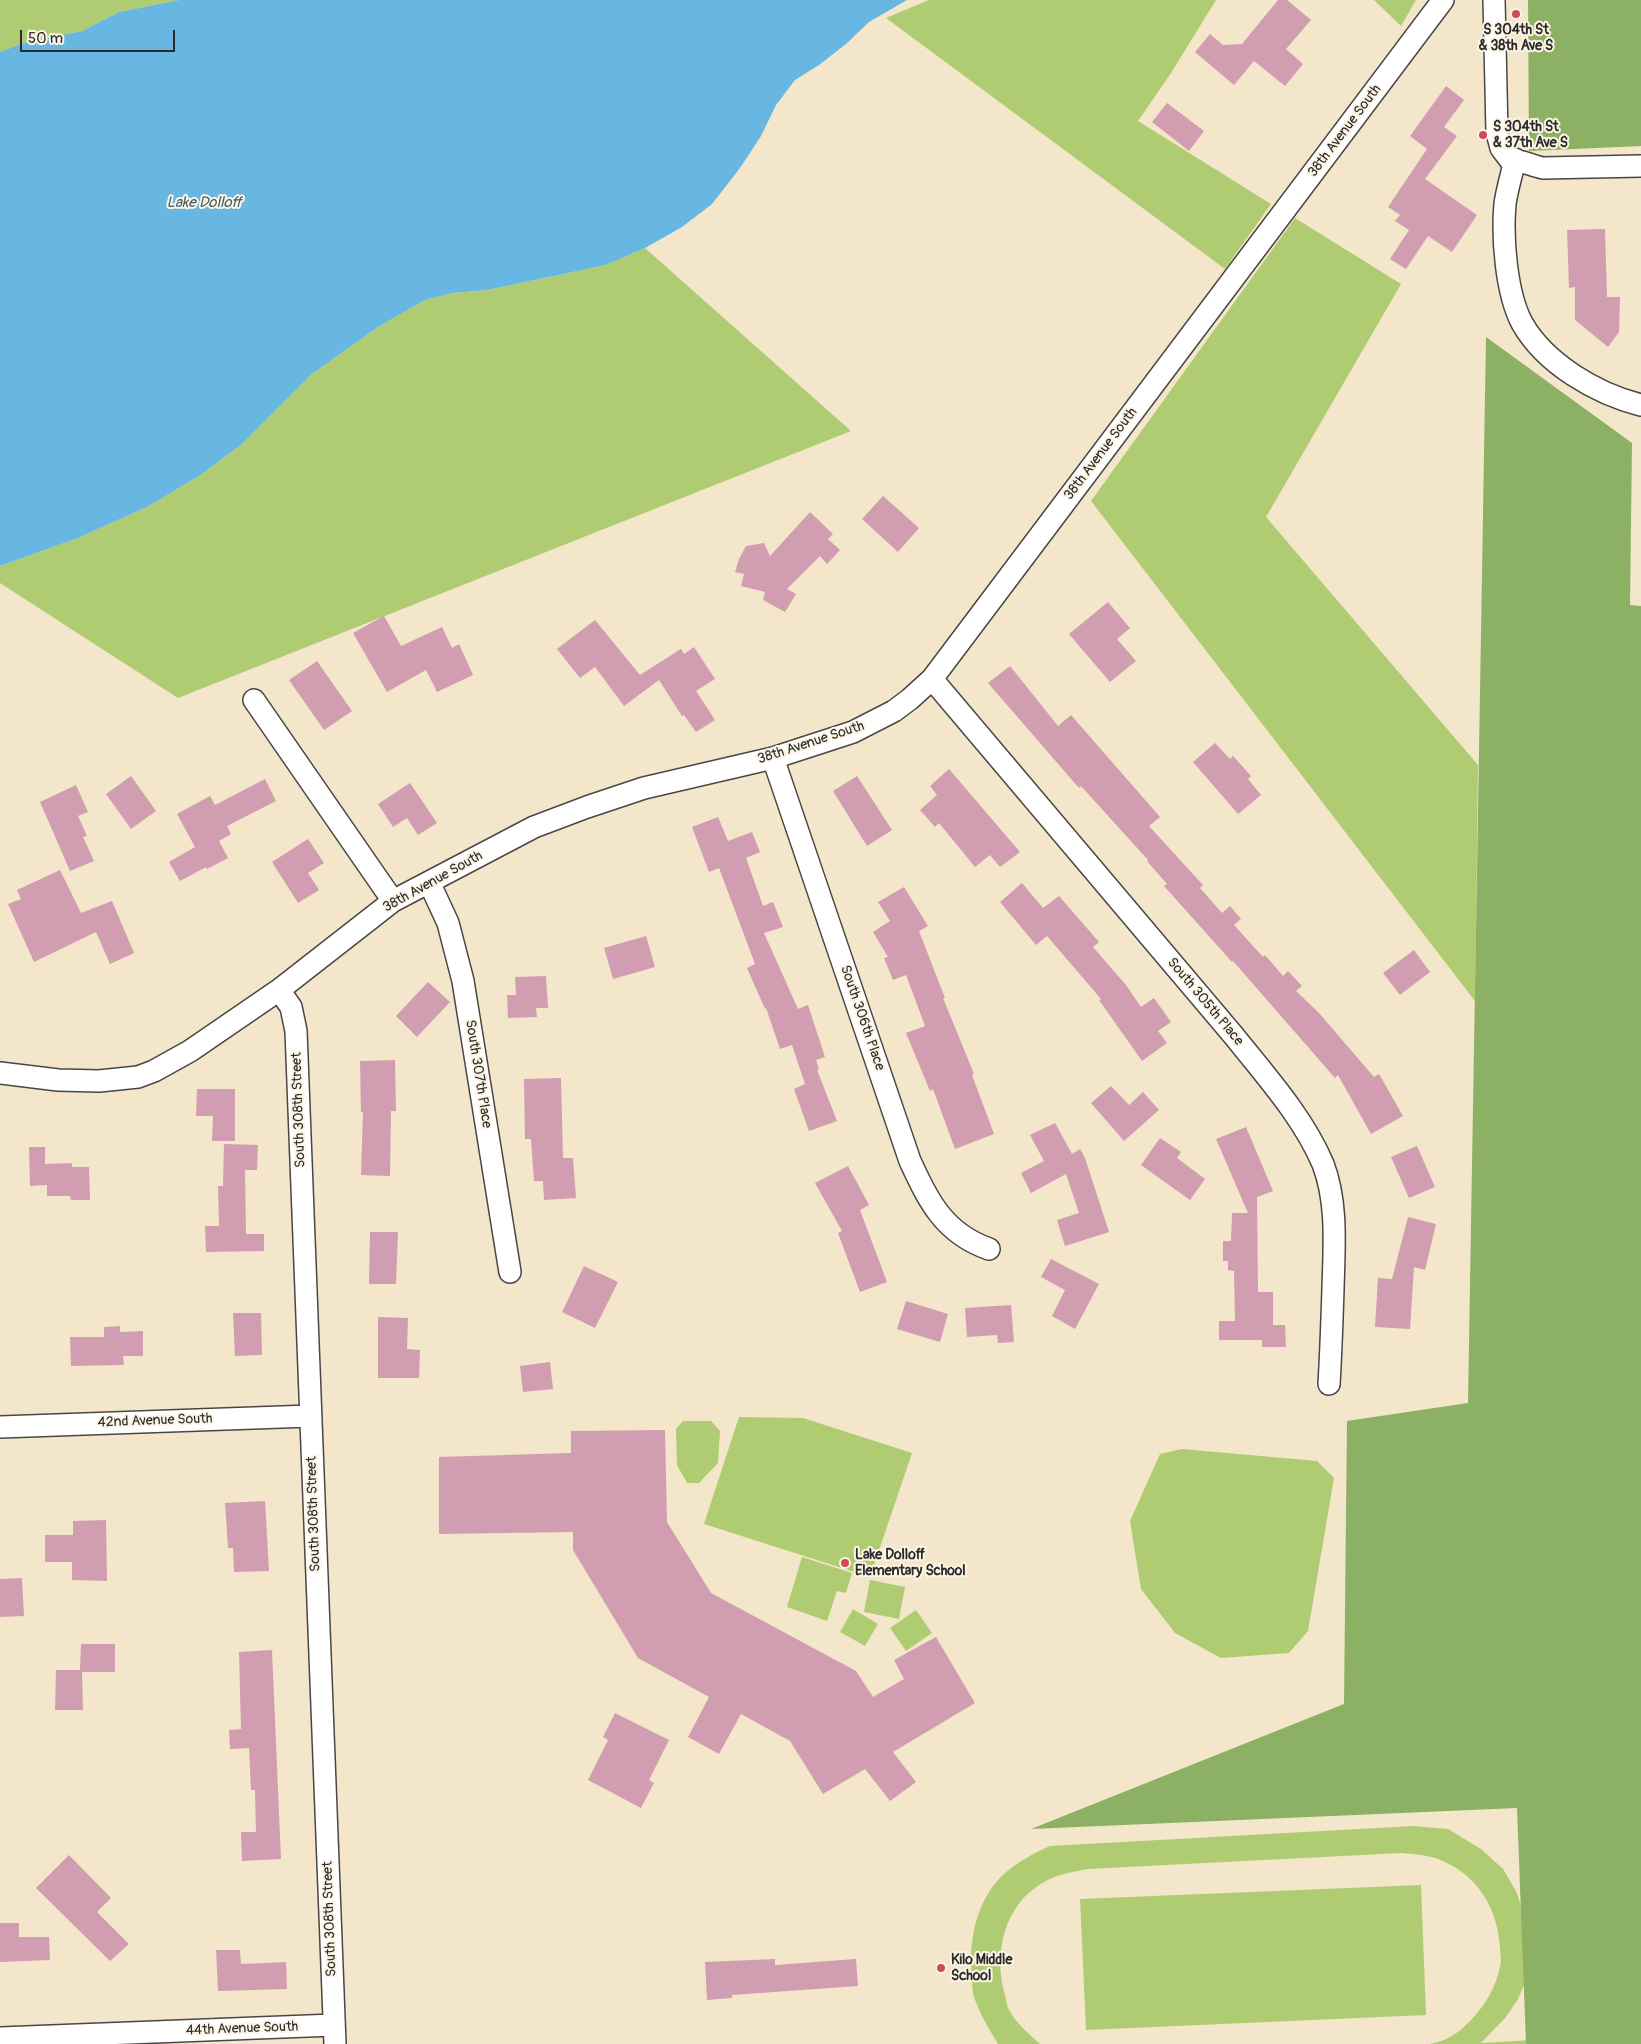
<!DOCTYPE html>
<html>
<head>
<meta charset="utf-8">
<style>
	body { margin:0 }
	#map { position:relative; width:1641px; height:2044px; overflow:hidden; background:#f3e6ca; font-family:Pangolin,sans-serif }
	canvas { display:block }
	.scale { position:absolute; left:20px; top:30px; width:155px; height:22px; box-sizing:border-box; border:2px solid #2b2b2b; border-top:0; padding-left:6px; font-size:15px; line-height:18px; white-space:nowrap; color:#2b2b2b; -webkit-text-stroke:4px #fcf5e5; paint-order:stroke }
</style>
</head>
<body>
<div id="map">
<canvas width="1641" height="2044"></canvas>
<div class="scale">50 m</div>
</div>
<script>
const c = document.querySelector('canvas').getContext('2d');
c.lineJoin = 'round';
function fill(path, color) { c.fillStyle = color; c.fill(path, 'evenodd'); }
function trace(path, color, width, dash) { c.strokeStyle = color; c.lineWidth = width; c.lineCap = dash ? 'butt' : 'round'; c.setLineDash(dash || []); c.stroke(path); }
function write(font, color, halo, rows, align = 'center') {
  c.font = font + ' Pangolin,sans-serif'; c.lineWidth = 4; c.setLineDash([]); c.textBaseline = 'middle'; c.strokeStyle = halo; c.fillStyle = color; for (const [text, x, y, turn = 0] of rows) {
    c.save(); c.translate(x, y); c.rotate((+turn || 0) * Math.PI / 180); c.textAlign = isNaN(turn) ? turn : align; if (halo) c.strokeText(text, 0, 0); c.fillText(text, 0, 0); c.restore();
  }
}
fill(new Path2D(`
	M0,0H179L119,12L82,31L23,43L0,52Z
	M929,0H1216L1171,73L1138,121L1271,204L1225,269L886,18Z
	M1374,0H1416L1401,26Z
	M1295,218L1401,284L1266,517L1478,765L1475,1001L1091,501Z
	M645,248L851,431L178,698L0,583V566L78,538L149,506L202,474L242,444L312,374L378,327L425,300L453,293L487,290L606,265Z
	M739,1417L803,1418L912,1453L870,1577L704,1524Z
	M683,1421H711L720,1431L718,1463L699,1483H687L677,1465L676,1429Z
	M1182,1449L1317,1461L1334,1478L1308,1631L1289,1653L1221,1658L1175,1633L1141,1589L1130,1521L1160,1454Z
	M802,1557L852,1573L846,1593L837,1591L827,1621L787,1607Z
	M870,1580L905,1587L899,1619L864,1612Z
	M853,1609L878,1624L865,1646L840,1632Z
	M916,1610L932,1633L906,1651L890,1628Z
	M1413,1826L1448,1829L1481,1849L1503,1869L1517,1893L1525,1921L1526,1980L1518,1999L1506,2017L1481,2043L1532,2040L1533,2044H1430C1436,2042 1443,2041 1448,2038C1457,2034 1465,2026 1472,2019C1486,2004 1496,1987 1500,1966C1502,1960 1500,1953 1500,1947C1498,1913 1481,1880 1449,1864C1435,1856 1418,1854 1401,1853L1088,1869C1073,1872 1058,1874 1044,1882C1004,1904 993,1954 1005,1995C1006,2000 1007,2006 1009,2010C1016,2023 1029,2034 1040,2044H998C989,2029 980,2014 974,1997C972,1991 972,1984 972,1978C968,1941 976,1899 1005,1873C1019,1861 1034,1853 1050,1846Z
	M1421,1885L1426,2015L1086,2030L1080,1899Z`), '#b0cc72');
fill(new Path2D(`
	M1528,0H1641V146L1529,151Z
	M1486,337L1632,443L1630,605L1641,606V2044H1526L1517,1808L1031,1829L1344,1704L1347,1421L1468,1403Z`), '#8cb064');
fill(new Path2D(`
	M179,0H907L869,22L846,44L819,65L795,80L776,105L761,136L740,168L712,204L682,227L645,248L606,265L487,290L453,293L425,300L378,327L312,374L242,444L202,474L149,506L78,538L0,566V52L23,43L82,31L119,12Z`), '#67b7e2');
fill(new Path2D(`
	M1278,0H1287L1311,20L1286,49L1303,64L1285,86L1254,61L1234,85L1195,52L1210,34L1223,45L1242,44Z
	M1446,86L1464,100L1444,127L1457,136L1425,179L1477,215L1452,252L1428,236L1406,269L1390,259L1409,230L1395,221L1400,215L1388,207L1427,149L1410,136Z
	M1167,103L1204,131L1189,151L1152,122Z
	M1605,229L1607,297H1620L1619,332L1608,347L1575,320V287L1569,288L1567,230Z
	M883,496L919,528L898,552L862,519Z
	M810,512L833,534L828,539L840,550L827,564L820,556L787,589L796,594L785,612L763,600L765,592L741,586L744,574L735,572L739,559L746,546L764,543L770,556Z
	M1108,602L1130,628L1117,639L1136,661L1110,682L1069,634Z
	M384,616L401,646L442,627L452,648L459,644L473,675L437,692L426,670L387,692L353,633Z
	M595,620L640,675L681,649L684,654L694,647L715,679L696,691L715,720L696,732L684,715L682,716L659,680L624,706L595,667L580,678L557,649Z
	M317,661L352,711L324,730L289,680Z
	M1010,666L1058,726L1071,715L1160,817L1149,826L1203,885L1200,888L1222,913L1230,906L1241,919L1234,925L1263,957L1265,955L1283,976L1288,971L1302,986L1296,991L1319,1013L1374,1077L1379,1074L1403,1116L1371,1134L1338,1075L1335,1078L1233,961L1232,962L1164,886L1167,884L1147,861L1148,860L1081,786L1079,788L988,683Z
	M1215,743L1230,759L1233,756L1251,776L1248,779L1261,795L1238,814L1193,762Z
	M949,769L1020,852L1000,867L990,855L975,867L939,823L935,827L920,810L937,795L930,786Z
	M131,776L156,811L131,829L106,794Z
	M857,776L892,830L867,846L833,791Z
	M265,779L276,801L227,826L231,834L219,841L228,858L207,869L206,867L180,881L169,862L195,847L177,814L210,796L215,805Z
	M410,783L437,823L418,835L407,818L393,827L378,804Z
	M76,785L88,812L78,816L87,836L83,837L94,861L70,871L40,802Z
	M718,817L728,841L752,832L760,852L746,858L763,906L773,902L783,927L764,933L798,1009L808,1005L825,1057L816,1060L819,1069L817,1070L837,1121L809,1131L794,1089L805,1084L792,1045L780,1049L766,1008L765,1009L747,968L755,964L719,868L709,872L692,827Z
	M308,839L324,863L308,873L319,890L298,903L272,862Z
	M60,870L81,913L112,901L134,953L110,964L96,932L34,962L8,904L21,899L17,890Z
	M1022,883L1043,908L1059,896L1099,942L1093,947L1126,985L1141,1007L1154,998L1171,1022L1158,1031L1167,1043L1142,1061L1099,1000L1101,999L1047,936L1036,945L1000,902Z
	M904,887L928,926L919,931L945,998H943L974,1074L972,1075L994,1134L955,1149L933,1089L930,1091L906,1033L925,1026L906,975L893,980L884,958L888,957L873,932L890,921L878,902Z
	M646,936L655,967L613,979L604,948Z
	M1414,950L1430,972L1400,995L1383,973Z
	M546,976L548,1008H536L537,1017L508,1018L507,995H516L515,977Z
	M428,982L450,1002L417,1037L396,1016Z
	M395,1060L396,1111H391L390,1176L361,1175L363,1112H361L360,1061Z
	M561,1078L563,1158H573L576,1198L544,1200L543,1181H534L531,1139H525L524,1079Z
	M1111,1086L1129,1105L1143,1092L1159,1110L1124,1141L1091,1103Z
	M197,1089H235V1141H212L213,1116H196Z
	M1055,1123L1072,1154L1080,1149L1085,1158L1109,1232L1065,1246L1057,1220L1079,1213L1066,1174L1031,1193L1021,1173L1044,1161L1030,1135Z
	M1246,1127L1273,1191L1257,1197L1258,1292H1273V1325H1285L1286,1347H1262V1340H1219V1321H1235L1234,1271L1228,1270V1261H1223V1241H1231L1232,1213H1248L1216,1139Z
	M1160,1138L1181,1152L1177,1158L1205,1179L1190,1200L1141,1165Z
	M224,1144L258,1145L257,1170H245L246,1234H264V1251L206,1252L205,1226H219L218,1186H223Z
	M1417,1146L1435,1187L1409,1198L1391,1157Z
	M29,1147H45V1164L72,1163V1167H89L90,1200H71L70,1196H47V1185L30,1186Z
	M848,1166L869,1205L860,1210L887,1282L860,1292L838,1233L842,1231L815,1183Z
	M1408,1217L1436,1224L1425,1270L1414,1267L1410,1329L1375,1327L1378,1278L1392,1279Z
	M370,1232H398L396,1284H369Z
	M1051,1259L1099,1284L1075,1329L1052,1316L1065,1290L1041,1277Z
	M584,1266L618,1282L595,1328L562,1312Z
	M906,1301L948,1314L940,1342L897,1329Z
	M1011,1305L1014,1342L998,1343L997,1335L967,1337L965,1308Z
	M233,1313H261L262,1355L235,1356Z
	M378,1317L408,1318L407,1349L420,1350L419,1378H378Z
	M120,1326V1332L143,1331V1356H123L124,1365L71,1366L70,1337H104V1327Z
	M550,1362L553,1389L523,1392L520,1366Z
	M665,1430L667,1522L711,1593L856,1671L873,1697L904,1679L894,1660L936,1637L975,1703L893,1752L916,1782L890,1801L865,1769L823,1794L790,1741L741,1714L719,1754L688,1737L709,1697L638,1658L573,1550V1532L439,1534V1457L571,1453V1431Z
	M265,1501L269,1571L234,1572L233,1548H228L225,1503Z
	M106,1520L107,1581L72,1580V1562H45V1535H73V1521Z
	M22,1578L24,1616L0,1617V1579Z
	M81,1644H115V1672H82L83,1710H55L56,1670H80Z
	M272,1650L281,1859L242,1861L241,1832H256L255,1790H251L249,1748L230,1749L229,1730L241,1729L239,1652Z
	M615,1713L669,1740L649,1780L654,1783L641,1808L588,1780L608,1740L603,1737Z
	M69,1855L111,1898L97,1912L129,1944L110,1961L36,1888Z
	M0,1923H19V1937H49L50,1960L0,1962Z
	M216,1950H240L241,1964L286,1962L287,1989L218,1991Z
	M775,1959V1965L856,1959L858,1986L732,1995V1998L707,2000L705,1962Z`), '#d09eb0');
const minor = new Path2D(`
	M1494,0L1497,133L1501,148L1510,160C1518,159 1533,166 1543,168L1641,166
	M1515,159C1512,174 1507,189 1505,204C1502,237 1506,293 1522,323C1545,364 1597,394 1641,405
	M932,679L1234,1036C1266,1076 1303,1117 1323,1164C1338,1203 1334,1248 1333,1289C1332,1320 1331,1352 1329,1384
	M254,700L393,901
	M773,758L910,1161C929,1202 944,1233 989,1249
	M429,882L448,923L463,981L510,1272
	M279,990L291,1007L296,1031L335,2044
	M0,1073L58,1080L99,1081L138,1077L154,1071L190,1051L279,990L393,901L534,827L587,807L644,788L773,758L853,732L894,711L910,699L932,679L1443,0
	M0,1427L310,1416
	M0,2038L334,2025`);
trace(minor, '#494743', 24);
trace(minor, '#fff', 21);
for (const [x, y, r, color] of [
	[1516,14,5,"#d1495b"],
	[1483,135,5,"#d1495b"],
	[845,1563,5,"#d1495b"],
	[941,1968,5,"#d1495b"]
]) { const dot = new Path2D(); dot.arc(x, y, r, 0, 2 * Math.PI); c.fillStyle = color; c.fill(dot); trace(dot, '#fcf5e5', 2); }
write('bold 14px', '#2b2b2b', '#fcf5e5', [
	["S 304th St",1516,30,"center"],
	["& 38th Ave S",1516,46,"center"],
	["S 304th St",1493,127],
	["& 37th Ave S",1493,143],
	["Lake Dolloff",855,1555],
	["Elementary School",855,1571],
	["Kilo Middle",951,1960],
	["School",951,1976]
], 'left');
write('14px', '#2b2b2b', '#fcf5e5', [
	["38th Avenue South",1345,131,-53],
	["38th Avenue South",1101,454,-53],
	["38th Avenue South",811,743,-18],
	["38th Avenue South",433,882,-29],
	["South 305th Place",1205,1002,50],
	["South 306th Place",862,1018,71],
	["South 307th Place",478,1074,81],
	["South 308th Street",299,1110,-92],
	["42nd Avenue South",155,1421,-2],
	["South 308th Street",314,1514,-92],
	["South 308th Street",330,1919,-92],
	["44th Avenue South",242,2029,-2]
]);
write('italic 15px', '#405c6b', '#fcf5e5', [
	["Lake Dolloff",204,203]
]);
</script>
</body>
</html>
